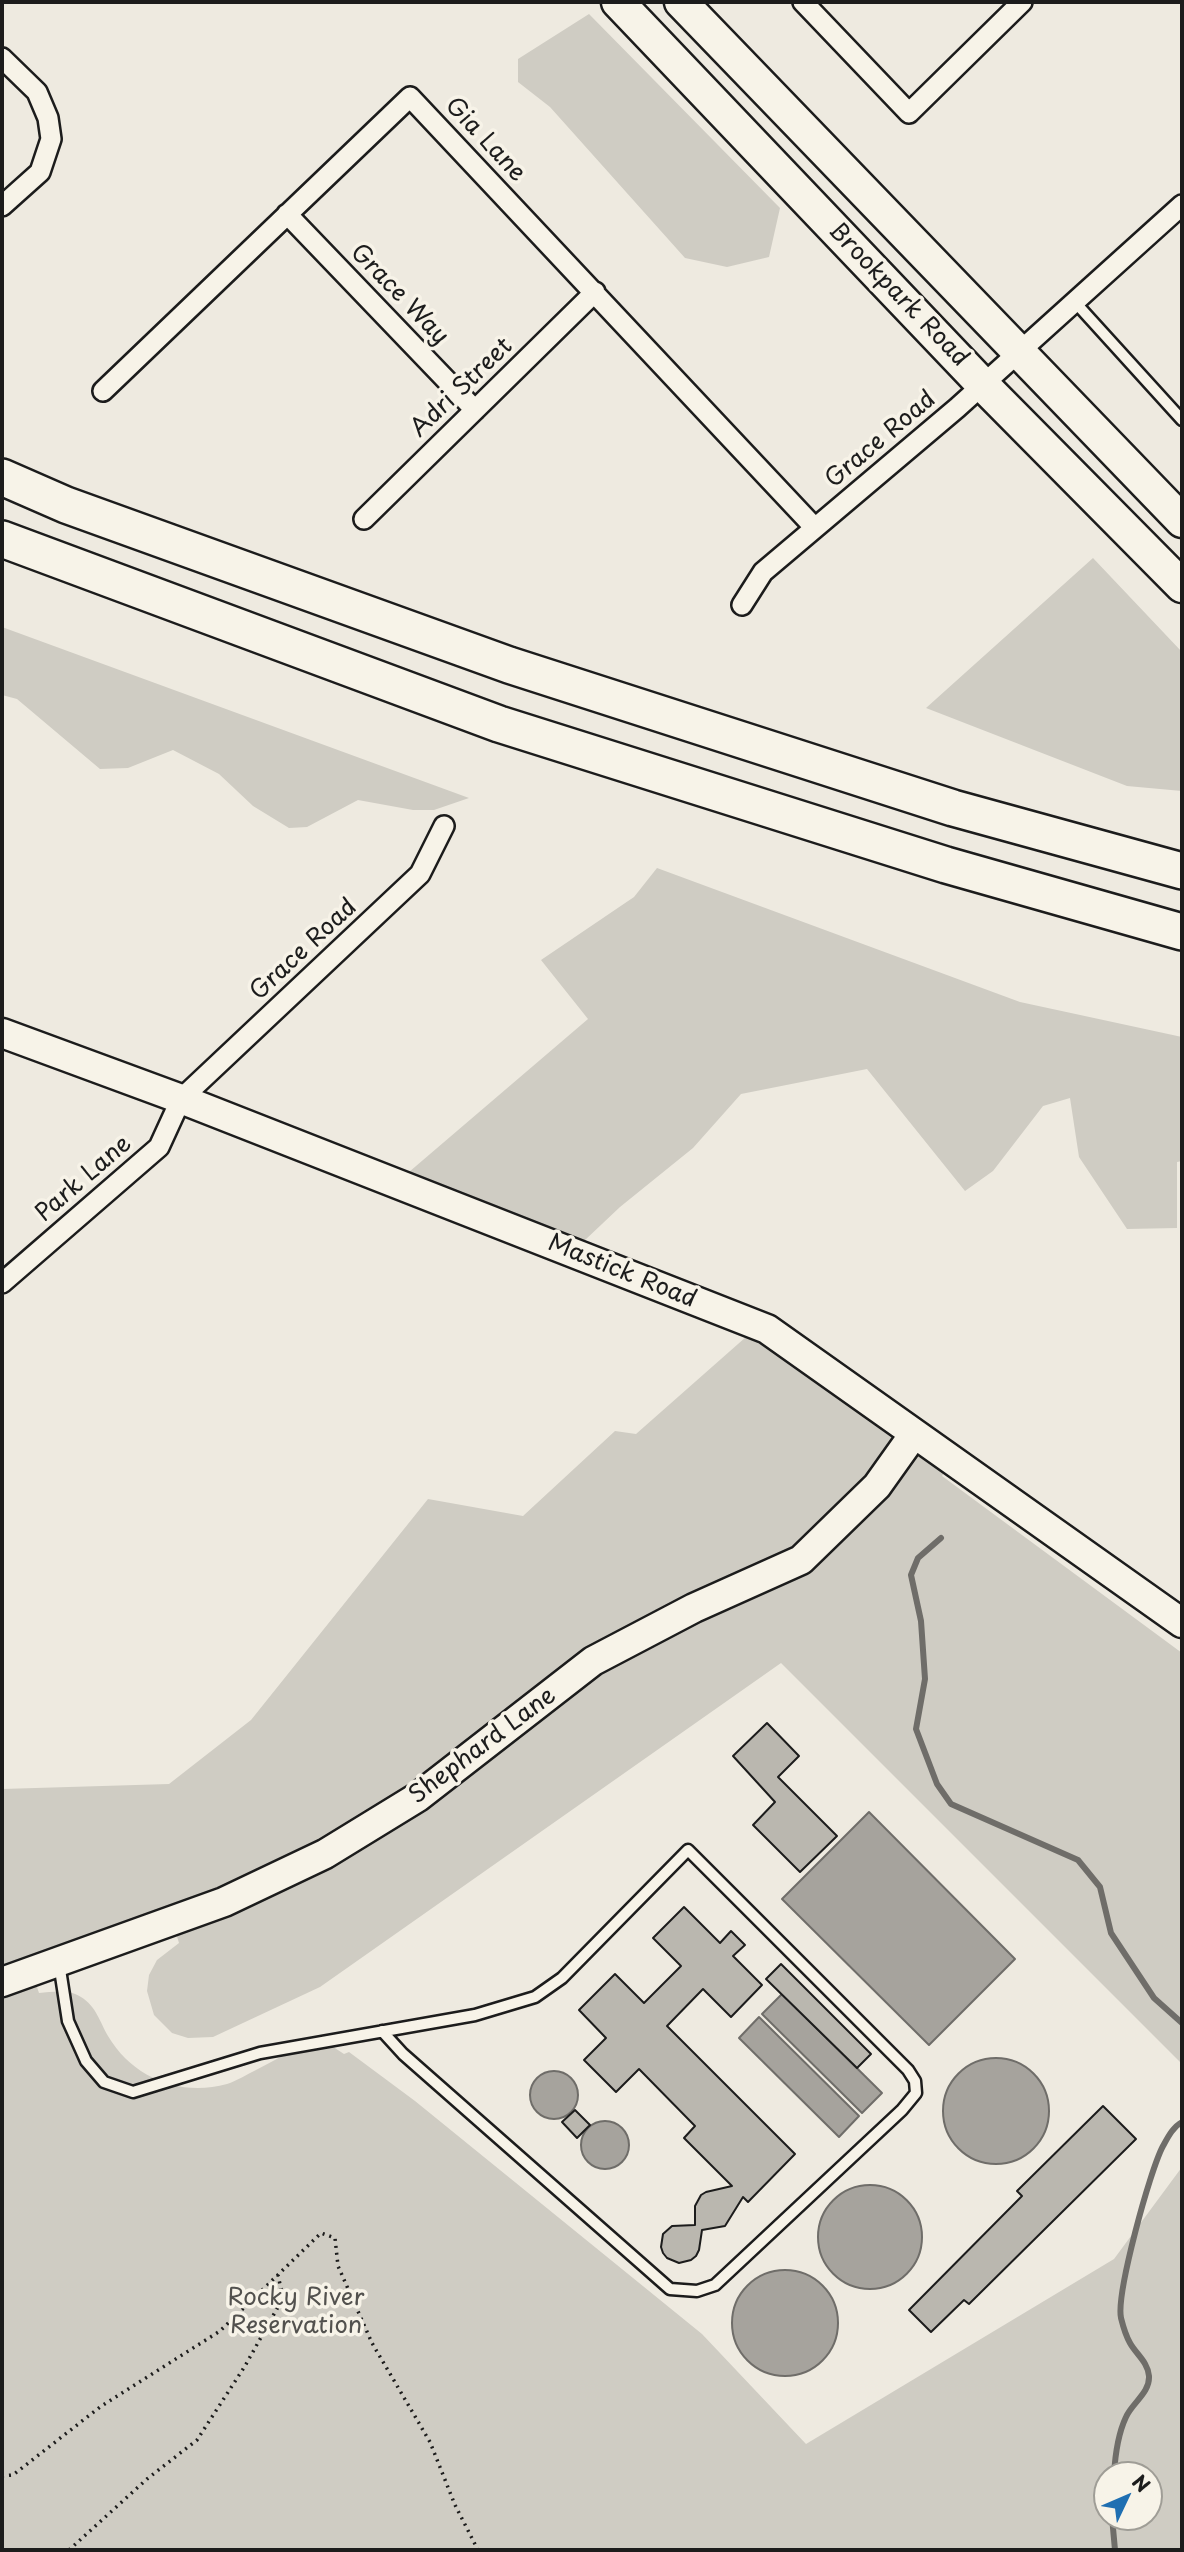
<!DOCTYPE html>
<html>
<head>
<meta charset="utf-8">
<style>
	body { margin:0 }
	#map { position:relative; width:1184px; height:2552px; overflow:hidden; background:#eeeae0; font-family:"Playpen Sans",sans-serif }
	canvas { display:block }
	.frame { position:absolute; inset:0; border:4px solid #1c1c1c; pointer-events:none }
	.north { position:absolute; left:1093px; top:2461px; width:70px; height:70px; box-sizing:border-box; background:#f7f3e8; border:2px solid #9f9d96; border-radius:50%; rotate:46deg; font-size:19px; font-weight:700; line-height:28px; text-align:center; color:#1c1c1c }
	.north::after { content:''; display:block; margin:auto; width:24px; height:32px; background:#1f6fb2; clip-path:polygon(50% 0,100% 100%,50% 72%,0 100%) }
</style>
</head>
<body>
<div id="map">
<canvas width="1184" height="2552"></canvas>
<div class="frame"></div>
<div class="north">N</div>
</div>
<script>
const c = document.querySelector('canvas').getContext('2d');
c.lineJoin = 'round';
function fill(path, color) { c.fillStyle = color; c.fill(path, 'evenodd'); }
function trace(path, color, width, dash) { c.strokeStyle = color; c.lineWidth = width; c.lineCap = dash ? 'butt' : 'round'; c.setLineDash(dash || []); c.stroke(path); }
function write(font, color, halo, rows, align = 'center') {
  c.font = font + ' "Playpen Sans",sans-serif'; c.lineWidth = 7; c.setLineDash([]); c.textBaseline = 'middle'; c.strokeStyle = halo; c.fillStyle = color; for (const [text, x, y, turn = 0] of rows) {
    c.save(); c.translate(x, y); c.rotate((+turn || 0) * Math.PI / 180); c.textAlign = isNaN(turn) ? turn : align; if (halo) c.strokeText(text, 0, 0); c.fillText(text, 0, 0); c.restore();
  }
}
fill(new Path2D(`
	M589,14L780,208L769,257L727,267L685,258L550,107L518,82V59Z
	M1093,558L1182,652V791L1127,786L926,708Z
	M2,627L469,798L434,810H413L358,800L307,827L289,828L253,806L219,774L173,750L128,768L100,769L17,699L2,695Z
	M657,868L1020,1002L1182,1037V1161L1177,1162V1228L1127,1229L1079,1157L1070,1098L1043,1106L993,1171L965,1191L867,1069L741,1094L693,1148L620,1207L584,1241L409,1172L588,1019L541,960L634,897Z
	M755,1329L948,1466L942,1476L1182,1653V2064L781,1663L320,1987L213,2037L188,2038L172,2033L154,2015L147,1991L149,1975L157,1960L179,1943L176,1933L36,1984L39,1993C53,1992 68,1989 81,1997C96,2006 100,2022 108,2036C133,2078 180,2097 227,2084C237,2081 247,2074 256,2070C277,2059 297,2048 318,2037L344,2054L349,2052L415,2101L702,2334L806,2444L1114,2259L1182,2167V2550H2V1789L169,1784L251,1720L428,1499L523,1516L615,1431L636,1434ZM1107,2475H1149V2517H1107Z`), '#cfccc3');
const water = new Path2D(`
	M869,1812L1015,1959L929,2045L782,1899Z
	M782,1994L882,2093L862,2113L762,2014Z
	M759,2017L859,2116L839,2137L739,2038Z
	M943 2111a53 53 0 1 1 106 0a53 53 0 1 1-106 0Z
	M530 2095a24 24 0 1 1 48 0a24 24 0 1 1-48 0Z
	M581 2145a24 24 0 1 1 48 0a24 24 0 1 1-48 0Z
	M818 2237a52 52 0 1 1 104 0a52 52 0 1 1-104 0Z
	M732 2323a53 53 0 1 1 106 0a53 53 0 1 1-106 0Z`);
fill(water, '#a6a39d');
trace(water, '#6f6d69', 2);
trace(new Path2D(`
	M941,1538L918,1558L911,1575L921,1621L925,1679L916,1729L937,1784L951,1804L1078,1860L1100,1887L1111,1933L1154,1998L1182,2023
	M1114,2475C1115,2457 1118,2434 1126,2417C1132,2403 1150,2393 1149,2376C1148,2362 1136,2354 1130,2343C1126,2336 1123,2326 1121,2318C1116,2294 1150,2170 1163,2146C1168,2137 1173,2127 1182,2122
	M1112,2517L1115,2550`), '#6f6d69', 6);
const building = new Path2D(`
	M767,1723L799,1756L778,1777L837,1836L800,1872L753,1825L775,1802L733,1756Z
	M684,1907L720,1943L731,1931L745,1945L733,1956L762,1985L731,2017L703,1989L667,2026L795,2154L748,2202L743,2197L725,2226L702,2230L699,2250L696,2256L691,2260L679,2263L667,2258L663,2253L661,2247L663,2234L672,2226L695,2225V2206L701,2195L706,2192L732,2186L684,2138L695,2126L639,2069L616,2092L584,2060L606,2038L579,2010L615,1974L644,2003L681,1966L653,1938Z
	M781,1964L871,2054L857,2068L766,1979Z
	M1103,2106L1136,2139L969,2304L964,2300L931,2332L909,2310L1022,2196L1017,2191Z
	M575,2110L590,2125L577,2138L562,2122Z`);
fill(building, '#bab7af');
trace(building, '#1c1c1c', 2);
const lane = new Path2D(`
	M1074,301L1182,420
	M59,1963L68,2021L86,2061L104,2082L133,2092L260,2053L475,2015L535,1997L562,1978L688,1850L908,2070L915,2081L916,2093L902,2110L715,2285L697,2291L670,2289L403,2054L382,2031`);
const street = new Path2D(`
	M803,2L909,113L1022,2
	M2,58L37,92L48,118L51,139L40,172L2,206
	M287,214L475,410
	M103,391L410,97L815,528
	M364,519L595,292
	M742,605L763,572L957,408L1182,205
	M2,1283L159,1147L181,1099L420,874L444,826`);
const secondary = new Path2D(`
	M2,1033L181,1099L767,1329L1182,1623
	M2,1982L224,1902L325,1854L418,1797L593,1661L694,1608L801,1560L877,1486L914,1434`);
const primary = new Path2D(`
	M618,2L983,385L1182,586
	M681,2L1182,521`);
const highway = new Path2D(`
	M2,477L66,505L509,665L953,808L1182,871
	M2,539L499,724L946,865L1182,932`);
trace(lane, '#1c1c1c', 15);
trace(street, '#1c1c1c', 24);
trace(secondary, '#1c1c1c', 33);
trace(primary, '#1c1c1c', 37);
trace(highway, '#1c1c1c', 40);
trace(new Path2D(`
	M2,2476L13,2475L100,2407L220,2331L321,2233L335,2238L338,2266L372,2343L430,2442L455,2505L478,2550
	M69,2550L147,2479L197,2440L245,2366L283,2298L278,2275`), '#1c1c1c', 3.5, [2, 5]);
trace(lane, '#f7f3e8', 10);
trace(street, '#f7f3e8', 19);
trace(secondary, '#f7f3e8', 28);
trace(primary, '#f7f3e8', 32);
trace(highway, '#f7f3e8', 35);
write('24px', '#1c1c1c', '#f7f3e8', [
	["Gia Lane",485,140,47],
	["Grace Way",399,295,46],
	["Brookpark Road",898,295,46],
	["Adri Street",462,388,-44],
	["Grace Road",881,440,-40],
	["Grace Road",304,950,-43],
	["Park Lane",84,1179,-41],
	["Mastick Road",622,1272,22],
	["Shephard Lane",483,1746,-37]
]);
write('24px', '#52514e', '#f7f3e8', [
	["Rocky River",296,2298],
	["Reservation",296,2326]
]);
</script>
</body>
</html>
